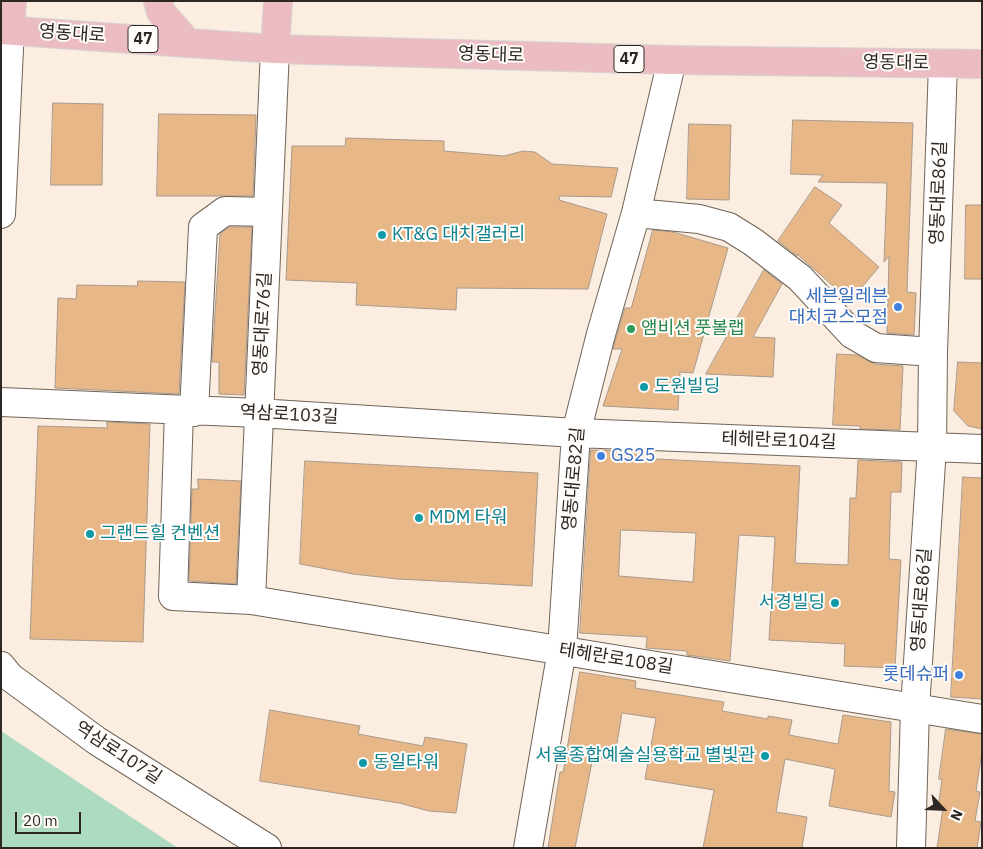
<!DOCTYPE html>
<html>
<head>
<meta charset="utf-8">
<style>
	body { margin:0 }
	#map { position:relative; width:983px; height:849px; overflow:hidden; background:#fbeddf; font-family:"IBM Plex Sans",sans-serif }
	canvas { display:block }
	.frame { position:absolute; inset:0; border:2px solid #2d2823; pointer-events:none }
	.north { position:absolute; left:918px; top:784px; width:50px; height:50px; -webkit-text-stroke:4px #fffcf9; paint-order:stroke; rotate:115deg; font-size:14px; font-weight:700; line-height:20px; text-align:center; color:#2d2823 }
	.north::after { content:''; display:block; margin:auto; width:18px; height:22px; background:#2d2823; clip-path:polygon(50% 0,100% 100%,50% 72%,0 100%) }
	.scale { position:absolute; left:15px; top:812px; width:66px; height:22px; box-sizing:border-box; border:2px solid #2d2823; border-top:0; padding-left:6px; font-size:15px; line-height:18px; white-space:nowrap; color:#2d2823; -webkit-text-stroke:4px #fffcf9; paint-order:stroke }
</style>
</head>
<body>
<div id="map">
<canvas width="983" height="849"></canvas>
<div class="frame"></div>
<div class="north">N</div>
<div class="scale">20 m</div>
</div>
<script>
const c = document.querySelector('canvas').getContext('2d');
c.lineJoin = 'round';
function fill(path, color) { c.fillStyle = color; c.fill(path, 'evenodd'); }
function trace(path, color, width, dash) { c.strokeStyle = color; c.lineWidth = width; c.lineCap = dash ? 'butt' : 'round'; c.setLineDash(dash || []); c.stroke(path); }
function write(font, color, halo, rows, align = 'center') {
  c.font = font + ' "IBM Plex Sans","Noto Sans KR",sans-serif'; c.lineWidth = 4; c.setLineDash([]); c.textBaseline = 'middle'; c.strokeStyle = halo; c.fillStyle = color; for (const [text, x, y, turn = 0] of rows) {
    c.save(); c.translate(x, y); c.rotate((+turn || 0) * Math.PI / 180); c.textAlign = isNaN(turn) ? turn : align; if (halo) c.strokeText(text, 0, 0); c.fillText(text, 0, 0); c.restore();
  }
}
fill(new Path2D(`
	M1,731L178,848H1Z`), '#addbc1');
const building = new Path2D(`
	M53,103L103,104L102,185H51Z
	M159,114L256,115L253,196H157Z
	M793,120L913,123L907,292L916,293L914,335L887,333L889,256L884,262L887,183L818,182L823,175L791,174Z
	M689,124L731,125L729,200L687,199Z
	M346,138L444,141V151L504,156L523,151L535,152L552,164L618,168L611,197L560,196L559,200L607,214L588,289L457,288L456,310L356,305L357,283L286,280L292,146H345Z
	M815,187L842,205L829,223L879,267L850,301L797,254V256L778,241Z
	M966,205H982V279H965Z
	M230,227H252L244,395L219,394V362H212L220,234Z
	M653,230L673,232L728,248L693,373L680,372L678,410L603,406L622,349H613L616,338L625,308H631Z
	M764,270L782,284L753,337L775,338L773,377L706,374Z
	M138,281L185,282L179,394L55,388L58,298L76,299L77,285L137,286Z
	M837,354L857,355L875,364L903,366L900,430L860,429V426L833,425Z
	M958,362L982,363V429L968,426L954,411Z
	M107,422L150,424L143,642L30,639L38,426L107,428Z
	M591,450L637,451L636,458L800,466L795,563L848,565L850,498H856L858,460L902,462L901,492H891L889,559L901,560L895,668L844,666L845,644L769,640L775,537L739,535L730,661L687,655V651L646,648L647,637L580,633ZM621,530L696,533L693,582L619,576Z
	M305,461L538,473L532,586L398,579L353,574L300,564Z
	M963,477L982,478V699L951,697Z
	M198,479L241,481L236,584L189,581L192,489H198Z
	M580,672L636,681L635,688L724,702L722,711L768,719V716L792,720L789,735L838,744L843,715L891,722L889,791L895,792L891,817L829,806L835,769L785,759L776,812L807,817L802,848H703L714,790L645,779L656,718L622,713L614,761L593,757L575,848H548L560,772H563Z
	M270,710L360,726L358,734L423,746L425,737L467,744L456,813L429,811L399,803L260,781Z
	M946,729L982,734V752L976,791L980,792L975,821L981,822L977,848H937L943,808L938,807L942,780L939,779Z`);
fill(building, '#e7b787');
trace(building, '#a89a8e', 1);
const minor = new Path2D(`
	M636,213L699,219L729,227L753,242L800,278L852,334L876,348L933,352
	M1,214L10,29
	M1,402L258,413L576,433L982,449
	M179,411L173,596L251,600L982,719
	M194,412L203,227L225,211L268,212
	M251,600L275,49
	M1,666L10,677L97,741L267,848
	M528,848L562,650L576,433L601,334L636,213L672,60
	M911,848L915,708L932,447L933,352L943,64`);
const major = new Path2D(`
	M158,1L161,12L187,42
	M10,29L12,1
	M1,30L275,49L672,60L982,64
	M275,49L278,1`);
trace(minor, '#706458', 30);
trace(major, '#d5d4d3', 30);
trace(minor, '#fff', 28);
trace(major, '#ebbdc2', 28);
for (const [x, y, r, color] of [
	[382,235,5,"#0f9aa8"],
	[898,307,5,"#3f7fe0"],
	[631,329,5,"#2e9e5b"],
	[644,387,5,"#0f9aa8"],
	[601,456,5,"#3f7fe0"],
	[419,518,5,"#0f9aa8"],
	[90,534,5,"#0f9aa8"],
	[835,603,5,"#0f9aa8"],
	[959,675,5,"#3f7fe0"],
	[765,756,5,"#0f9aa8"],
	[363,763,5,"#0f9aa8"]
]) { const dot = new Path2D(); dot.arc(x, y, r, 0, 2 * Math.PI); c.fillStyle = color; c.fill(dot); trace(dot, '#fffcf9', 2); }
for (const [x, y, w] of [
	[143,39,30],
	[629,59,30]
]) { const box = new Path2D(); box.roundRect(x - w / 2, y - 13.5, w, 27, 4); c.fillStyle = '#fffcf9'; c.fill(box); trace(box, '#2d2823', 1); }
write('bold 16px', '#2d2823', null, [
	["47",143,39],
	["47",629,59]
]);
write('18px', '#2d2823', '#fffcf9', [
	["영동대로",72,34,4],
	["영동대로",491,55,2],
	["영동대로",896,63,1],
	["영동대로86길",939,193,-88],
	["영동대로76길",263,324,-87],
	["역삼로103길",289,415,3],
	["테헤란로104길",779,441,2],
	["영동대로82길",574,479,-85],
	["영동대로86길",922,600,-86],
	["테헤란로108길",616,659,9],
	["역삼로107길",118,753,33]
]);
write('18px', '#0d838f', '#fffcf9', [
	["KT&G 대치갤러리",392,235],
	["도원빌딩",654,387],
	["MDM 타워",429,518],
	["그랜드힐 컨벤션",100,534],
	["서경빌딩",825,603,"right"],
	["서울종합예술실용학교 별빛관",755,756,"right"],
	["동일타워",373,763]
], 'left');
write('18px', '#366cbe', '#fffcf9', [
	["세븐일레븐",888,297],
	["대치코스모점",888,318],
	["GS25",611,456,"left"],
	["롯데슈퍼",949,675]
], 'right');
write('18px', '#27864d', '#fffcf9', [
	["앰비션 풋볼랩",641,329]
], 'left');
</script>
</body>
</html>
